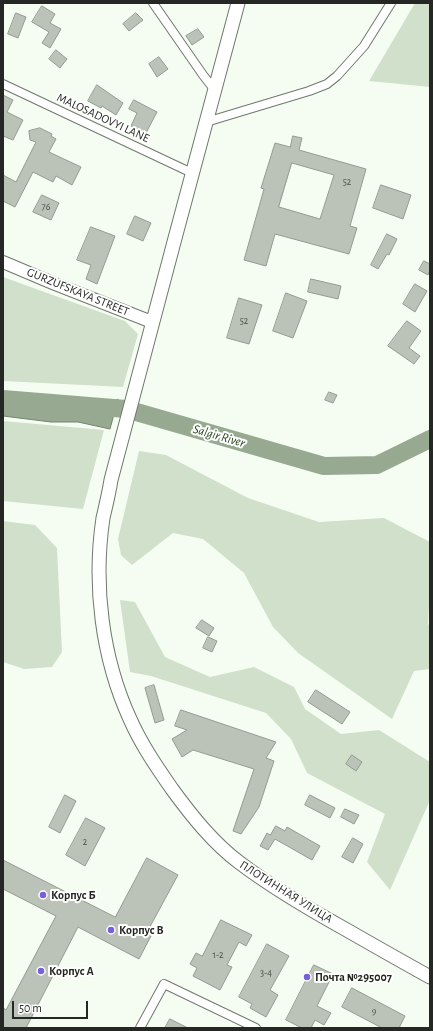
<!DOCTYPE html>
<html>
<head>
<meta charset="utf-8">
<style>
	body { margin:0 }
	#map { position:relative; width:433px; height:1031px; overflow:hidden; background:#f5fdf2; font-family:"Alegreya Sans",sans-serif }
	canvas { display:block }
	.frame { position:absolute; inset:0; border:4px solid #242723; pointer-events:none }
	.scale { position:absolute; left:12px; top:1001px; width:76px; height:18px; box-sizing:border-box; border:2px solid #242723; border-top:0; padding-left:5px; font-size:12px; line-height:14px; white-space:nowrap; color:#242723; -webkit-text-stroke:3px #fff; paint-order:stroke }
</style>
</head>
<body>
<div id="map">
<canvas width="433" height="1031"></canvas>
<div class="frame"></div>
<div class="scale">50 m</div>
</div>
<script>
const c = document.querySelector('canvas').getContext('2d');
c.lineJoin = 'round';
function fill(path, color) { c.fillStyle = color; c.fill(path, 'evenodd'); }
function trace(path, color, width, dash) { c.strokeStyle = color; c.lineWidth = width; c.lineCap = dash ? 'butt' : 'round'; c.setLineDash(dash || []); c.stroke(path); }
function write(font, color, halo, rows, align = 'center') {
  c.font = font + ' "Alegreya Sans",sans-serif'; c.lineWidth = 4; c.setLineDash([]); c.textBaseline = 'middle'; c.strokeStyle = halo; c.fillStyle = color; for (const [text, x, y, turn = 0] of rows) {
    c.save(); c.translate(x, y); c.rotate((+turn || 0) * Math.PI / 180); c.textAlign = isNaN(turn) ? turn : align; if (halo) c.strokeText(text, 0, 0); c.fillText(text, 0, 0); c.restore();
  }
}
fill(new Path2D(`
	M415,3H430V87L369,81Z
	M3,277L125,321L138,334L123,387L3,381Z
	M3,421L104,430L83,509L3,501Z
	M139,451L166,455L248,498L319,522L384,518L430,542V589L428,624L430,626V669L414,671L392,719L298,653L273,627L244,573L203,539L173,533L132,565L121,555L118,539Z
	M3,521L35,525L57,548L62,652L52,667L24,669L3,662Z
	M120,600L135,602L165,657L210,677L254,667L294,687L305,709L341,734L379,730L430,762V800L390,890L367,862L385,814L307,773L291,739L266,713L151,676L130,672Z`), '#d0e0cb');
const water = new Path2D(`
	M3,394L63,411L101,408L118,399L110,429L78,422H51L3,416Z`);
fill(water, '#97aa91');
trace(water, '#748370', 1);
trace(new Path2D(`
	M3,399L126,409L324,466L377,465L430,439`), '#97aa91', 18);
const building = new Path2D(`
	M42,6L55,14L50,23L61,29L50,48L42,43L49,32L32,22Z
	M16,13L26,17L18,38L8,34Z
	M136,13L143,20L129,31L123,24Z
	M198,29L204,37L192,45L186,36Z
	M56,50L67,59L60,68L49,59Z
	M159,57L168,69L157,77L149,64Z
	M97,85L123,103L116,115L102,106L101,108L88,101Z
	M3,95L13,100L7,112L23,120L13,140L3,136Z
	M134,100L157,112L146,133L131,126L137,113L129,109Z
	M40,128L52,134L51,136L56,139L49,152L81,167L72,185L56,176L53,182L33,172L15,207L3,201V175L16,182L36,142L30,140L29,131Z
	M293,136L302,138L299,150L366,169L350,226L357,228L349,254L275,234L266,266L244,260L264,189L261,188L275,143L290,147ZM292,163L334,175L320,219L279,207Z
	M381,185L411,195L403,219L373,208Z
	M42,195L59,203L51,220L33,212Z
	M135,216L151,223L143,241L127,234Z
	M91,227L115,236L97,284L86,279L91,265L77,260Z
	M387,234L397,239L389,255L387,254L378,269L371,265Z
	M424,261L430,264V270L428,275L419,270Z
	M311,279L341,286L338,299L308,292Z
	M415,284L427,291L415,312L403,304Z
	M286,293L307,301L293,338L273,331Z
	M239,298L262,305L249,344L227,338Z
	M407,321L421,331L409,348L420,356L414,364L388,346Z
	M329,392L337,395L333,403L325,400Z
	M202,620L214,628L209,636L196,628Z
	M208,637L217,641L212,652L203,648Z
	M154,685L164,720L155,723L145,688Z
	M316,690L350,712L342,724L308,702Z
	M181,710L276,742L266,758L274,761L259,807L241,834L233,831L254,769L193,750L182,757L172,739L187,730L175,726Z
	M352,755L362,762L356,771L346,764Z
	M65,795L76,801L60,833L49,827Z
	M310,795L335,808L330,818L305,805Z
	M345,809L359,815L354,824L341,817Z
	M86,818L105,828L85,866L66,855Z
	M276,826L285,831L287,827L320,846L312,860L275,839L268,850L260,846L267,833L270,835Z
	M353,838L363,844L353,863L342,857Z
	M147,858L178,875L146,934L151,936L139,959L78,927L26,1028H3V1008L6,1010L56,916L3,889V860L115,917Z
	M221,920L252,935L246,946L239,942L227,965L232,967L220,990L193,976L197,968L190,964L196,953L202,956Z
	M267,944L289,956L270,990L278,995L266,1017L250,1008L252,1004L239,997Z
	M314,965L333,974L317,1006L331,1013L324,1025L315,1020L311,1028H302L286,1020Z
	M352,988L405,1016L399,1028H382L342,1007Z
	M170,1019L188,1028H165Z`);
fill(building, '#bbc3b9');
trace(building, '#939b91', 1);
const street = new Path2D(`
	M153,3L203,75L214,89
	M3,84L192,173
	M206,122L309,91L327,84L337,76L364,46L391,3
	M140,1028L164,984L256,1028`);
const secondary = new Path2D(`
	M3,262L55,284L152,322`);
const primary = new Path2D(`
	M238,3L174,242L111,480C109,493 106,505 103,518C93,585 102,658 130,719C141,744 156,766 172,789C191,815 213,843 240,863C273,888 309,909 345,929C373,945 401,961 430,977`);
trace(street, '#70776e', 10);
trace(secondary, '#70776e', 14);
trace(primary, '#70776e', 15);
trace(street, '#fff', 8);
trace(secondary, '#fff', 12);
trace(primary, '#fff', 13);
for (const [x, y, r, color] of [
	[43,895,4,"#7860da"],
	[111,930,4,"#7860da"],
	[41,971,4,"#7860da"],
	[307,977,4,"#7860da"]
]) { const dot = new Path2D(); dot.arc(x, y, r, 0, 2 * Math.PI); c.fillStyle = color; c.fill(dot); trace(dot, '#fff', 1.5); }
write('10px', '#4a4e48', null, [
	["52",347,182],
	["76",46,207],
	["52",244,321],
	["2",85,842],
	["1-2",218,955],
	["3-4",266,973],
	["9",374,1011]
]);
write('12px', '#242723', '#fff', [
	["MALOSADOVYI LANE",103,118,25],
	["GURZUFSKAYA STREET",78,292,22],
	["ПЛОТИННАЯ УЛИЦА",286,892,32]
]);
write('bold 12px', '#242723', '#fff', [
	["Корпус Б",51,895],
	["Корпус В",119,930],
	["Корпус А",49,971],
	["Почта №295007",315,977]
], 'left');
write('italic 13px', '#27451e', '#fff', [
	["Salgir River",219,436,16]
]);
</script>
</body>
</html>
